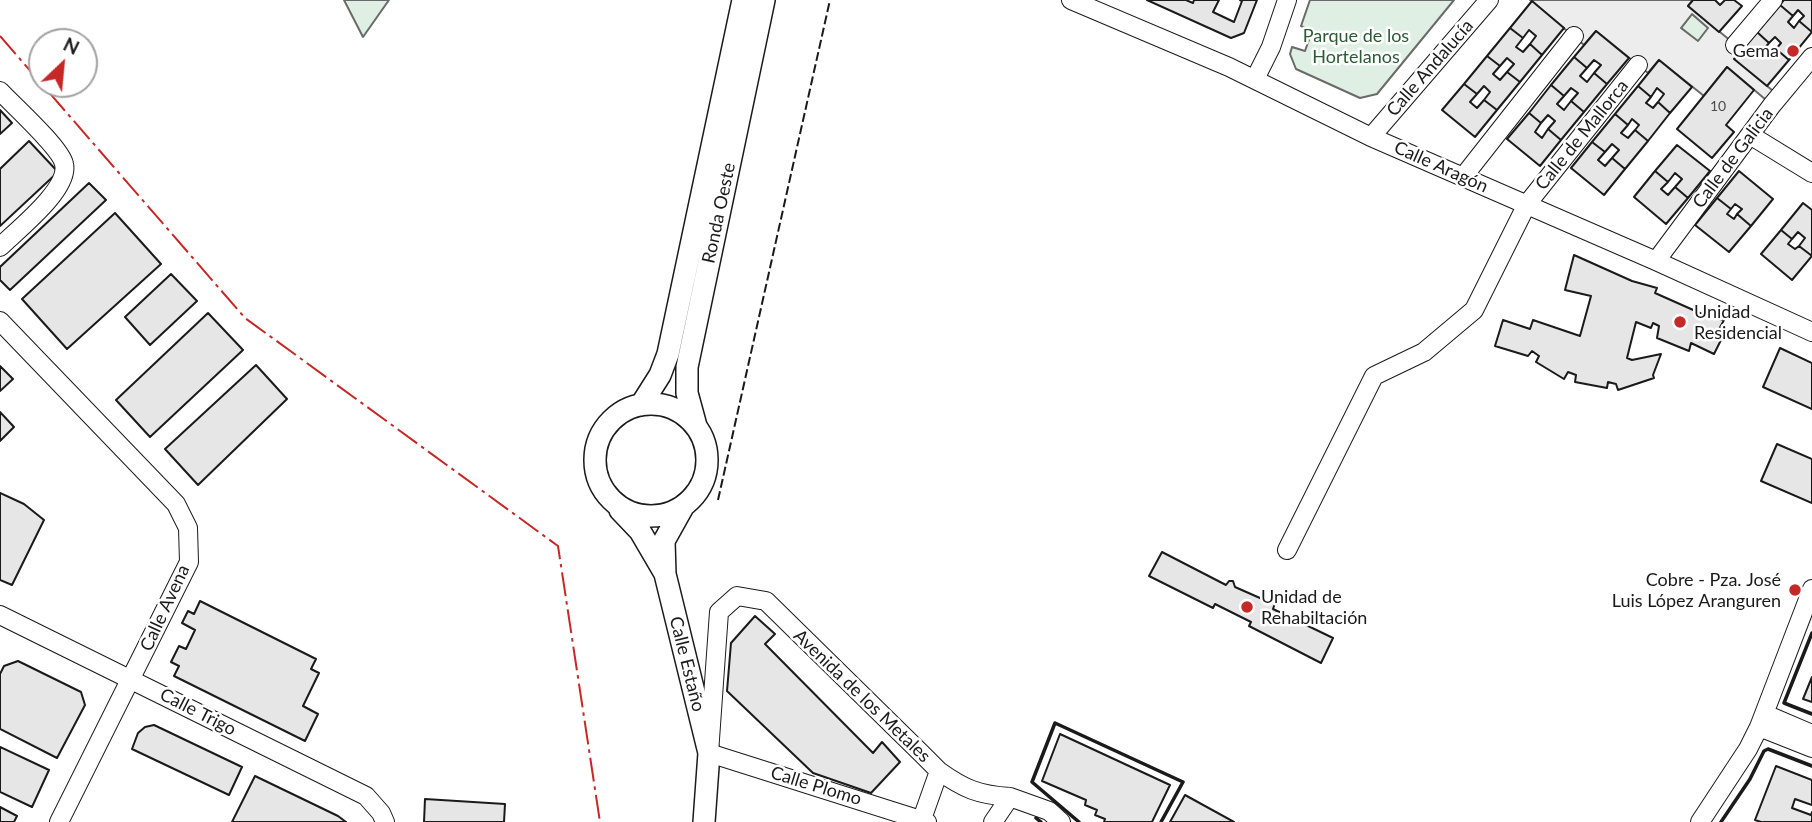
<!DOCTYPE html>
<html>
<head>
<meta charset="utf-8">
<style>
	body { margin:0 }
	#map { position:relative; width:1812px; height:822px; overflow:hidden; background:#fff; font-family:Lato,sans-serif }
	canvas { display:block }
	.north { position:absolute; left:28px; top:28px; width:70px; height:70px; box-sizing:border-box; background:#fff; border:2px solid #a3a3a3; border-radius:50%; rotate:26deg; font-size:19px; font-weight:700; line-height:28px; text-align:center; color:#1a1a1a }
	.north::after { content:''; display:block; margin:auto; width:24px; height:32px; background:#c62828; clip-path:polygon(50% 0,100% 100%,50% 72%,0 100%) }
</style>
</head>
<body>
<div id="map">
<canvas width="1812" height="822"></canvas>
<div class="north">N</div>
</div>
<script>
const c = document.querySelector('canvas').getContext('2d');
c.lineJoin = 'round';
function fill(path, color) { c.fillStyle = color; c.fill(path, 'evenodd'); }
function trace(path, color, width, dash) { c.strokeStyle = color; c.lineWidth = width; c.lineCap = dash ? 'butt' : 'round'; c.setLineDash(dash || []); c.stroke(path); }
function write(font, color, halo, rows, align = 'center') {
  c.font = font + ' Lato,sans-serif'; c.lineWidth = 5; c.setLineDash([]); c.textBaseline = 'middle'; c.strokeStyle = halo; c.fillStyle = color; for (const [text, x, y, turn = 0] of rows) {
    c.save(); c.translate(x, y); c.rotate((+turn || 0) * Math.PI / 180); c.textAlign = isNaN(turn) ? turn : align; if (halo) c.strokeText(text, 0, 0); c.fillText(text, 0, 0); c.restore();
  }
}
const green = new Path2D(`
	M344,0H389L363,37Z
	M1310,0H1454L1377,94L1360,98L1296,69L1290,54L1292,47L1305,51L1312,31L1301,26Z
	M1692,14L1709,28L1698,42L1681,28Z`);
fill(green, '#e0efe3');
trace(green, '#6a6a6a', 2);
const parking = new Path2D(`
	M1530,0H1693L1688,6L1742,50L1735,59L1779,96L1772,105L1727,67L1704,96L1659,60L1648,73L1596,31L1584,45ZM1692,14L1708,28L1698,41L1681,28Z`);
fill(parking, '#ededed');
trace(parking, '#6a6a6a', 2);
const building = new Path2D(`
	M1147,0H1186L1193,3L1194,0H1219L1213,12L1234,22L1242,1L1240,0H1257L1244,33L1231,38Z
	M1693,0H1715L1720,5L1725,0H1734L1742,6L1719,32L1688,6Z
	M1784,0H1812V32L1799,21L1804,16L1798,10L1793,16L1780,5Z
	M1532,1L1564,28L1542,55L1530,44L1536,36L1529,30L1523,38L1510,28Z
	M1780,5L1793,16L1788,22L1794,28L1799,21L1812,32L1789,60L1776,49L1781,43L1775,37L1769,43L1757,32Z
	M1510,28L1523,38L1516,47L1523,52L1530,44L1542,55L1520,82L1507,72L1514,64L1507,58L1500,66L1487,56Z
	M1596,31L1629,58L1607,84L1594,73L1601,65L1594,60L1587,68L1574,57Z
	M1757,32L1769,43L1764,49L1771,55L1776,49L1789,60L1767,86L1734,59Z
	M1487,56L1500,66L1493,74L1500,80L1507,72L1520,82L1497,110L1484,100L1490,92L1484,86L1477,94L1464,84Z
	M1574,57L1587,68L1580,76L1587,82L1594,73L1607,84L1584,112L1571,101L1578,93L1571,88L1564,96L1551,85Z
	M1659,60L1692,87L1670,113L1658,102L1664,94L1657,88L1651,97L1638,86Z
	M1727,67L1754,90L1726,125L1734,132L1712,158L1677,129Z
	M1464,84L1477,94L1470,102L1477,108L1484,100L1497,110L1475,137L1442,110Z
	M1551,85L1564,96L1557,104L1564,110L1571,101L1584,112L1561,140L1548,129L1555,121L1548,115L1541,123L1529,113Z
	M1638,86L1651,97L1646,103L1653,108L1658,102L1670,113L1648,141L1635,130L1639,125L1632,119L1628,125L1615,114Z
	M0,110L12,123L0,134Z
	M1529,113L1541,123L1535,132L1542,138L1548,129L1561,140L1540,166L1507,139Z
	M1615,114L1628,125L1621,133L1628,138L1635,130L1648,141L1625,169L1612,158L1619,150L1612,144L1605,152L1592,142Z
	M29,141L58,172L0,226V169Z
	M1592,142L1605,152L1598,160L1605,166L1612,158L1625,169L1604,195L1571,168Z
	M1677,145L1710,171L1688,198L1675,187L1682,179L1675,173L1668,182L1655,171Z
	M1655,171L1668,182L1661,189L1668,195L1675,187L1688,198L1666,224L1634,197Z
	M1739,171L1773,199L1751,226L1737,214L1742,209L1735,204L1731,209L1717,198Z
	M89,183L106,200L10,290L0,280V267Z
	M1717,198L1731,209L1727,214L1734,219L1737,214L1751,226L1729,252L1695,225Z
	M1803,203L1812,210V256L1799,246L1805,238L1798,232L1792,239L1781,230Z
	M115,213L161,264L67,349L22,299Z
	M1781,230L1792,239L1788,244L1795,249L1799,246L1812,256L1792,280L1761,254Z
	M1574,255L1632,281L1657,288L1655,293L1709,317L1724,320L1718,331L1724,334L1714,354L1691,343L1689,351L1657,338L1659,326L1653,323L1651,328L1636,322L1627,358L1632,360L1661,354L1653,375L1654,378L1618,390L1616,384L1608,382L1607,388L1575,382L1576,375L1568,372L1564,379L1536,362L1539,356L1532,351L1528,356L1495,346L1503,320L1530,329L1533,320L1580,336L1591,296L1565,290Z
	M171,274L197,301L150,345L125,317Z
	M208,313L243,350L150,437L116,400Z
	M1780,348L1812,363V409L1763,387Z
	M256,365L287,399L198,485L165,449Z
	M0,366L13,379L0,391Z
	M0,412L14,427L0,441Z
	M1777,444L1812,459V503L1761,481Z
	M0,493L24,504L44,520L12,585L0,580Z
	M1162,552L1226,585L1229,581H1233L1235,587L1269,602L1273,600L1275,603L1273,609L1333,638L1321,663L1249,626L1251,622L1215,604L1213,608L1149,576Z
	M200,601L316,659L311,669L319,673L303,706L318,714L305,741L174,676L179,666L171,662L179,646L186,649L195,630L182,623L188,611L194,614Z
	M755,616L775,634L765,644L873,753L882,742L900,762L871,793L813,773L727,691L731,643Z
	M18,661L81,692L85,705L57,758L0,729V674L4,666Z
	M1812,677V702L1803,699Z
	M154,725L242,767L229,795L132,749L138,733L145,727Z
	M1060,734L1170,785L1152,822H1104L1105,819L1095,815L1097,810L1085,805L1086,800L1042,781Z
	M0,747L49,770L32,807L0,792Z
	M1776,766L1812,780V805L1795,799L1792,808L1811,815L1812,812V822H1761L1755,820Z
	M255,776L338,816L346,822H232Z
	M1185,795L1234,822H1170Z
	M425,799L505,804L504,822H424Z
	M0,807L17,816L14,822H0Z`);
fill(building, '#e6e6e6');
trace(building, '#1a1a1a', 2);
const minor = new Path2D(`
	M1071,0L1229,67L1371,137L1656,261L1812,332
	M1735,45L1773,0
	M1255,79L1271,47L1287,0
	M0,91C13,105 61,148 64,164C70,189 17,230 0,247
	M1750,135L1812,173
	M1371,137L1489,0
	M1463,177L1574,36
	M1656,261L1772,105L1812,57
	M0,321L176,504L188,528L189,562L59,822
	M1287,550L1374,376L1424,352L1474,310L1527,204L1638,65
	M0,615L366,796L381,813L385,822
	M1765,714L1812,734
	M1759,727L1812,748
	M939,771C964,789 979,795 1010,797
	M922,819L939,771L921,753L766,601L737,596L719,612L709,753L927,822
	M993,822L1010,797L1049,811L1061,822
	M1700,822L1748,749L1759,727L1812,589`);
const major = new Path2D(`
	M595 460a56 56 0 1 1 112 0a56 56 0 1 1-112 0Z
	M641,405L660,375L668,354L743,0
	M696,426L687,393V367L764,0
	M683,507L664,541L665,574L709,753L704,822
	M620,510L640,531L664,572`);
trace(minor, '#1a1a1a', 20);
trace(major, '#1a1a1a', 24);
trace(minor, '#fff', 18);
trace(major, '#fff', 21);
trace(new Path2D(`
	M718,500L830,0`), '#1a1a1a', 2, [9, 3.5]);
trace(new Path2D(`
	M1812,633L1784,703L1812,714
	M1036,818L1041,822
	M1079,822L1032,782L1055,723L1183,782L1161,822
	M1721,822L1750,779L1764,751L1768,749L1812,766`), '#1a1a1a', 3.5);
trace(new Path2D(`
	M0,36L245,318L558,546L600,822`), '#c62828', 2, [24, 5, 3.5, 5]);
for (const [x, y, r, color] of [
	[1793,51,7,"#c62828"],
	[1680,322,7,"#c62828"],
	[1795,590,7,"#c62828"],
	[1247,607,7,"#c62828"]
]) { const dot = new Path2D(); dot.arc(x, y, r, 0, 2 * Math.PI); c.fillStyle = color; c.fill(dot); trace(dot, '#fff', 2.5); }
write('14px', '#4d4d4d', null, [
	["10",1718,106]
]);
write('18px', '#2b5a34', '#fff', [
	["Parque de los",1356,36],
	["Hortelanos",1356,57]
]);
write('18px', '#1a1a1a', '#fff', [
	["Gema",1779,51],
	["Unidad",1694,312,"left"],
	["Residencial",1694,333,"left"],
	["Cobre - Pza. José",1781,580],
	["Luis López Aranguren",1781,601],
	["Unidad de",1261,597,"left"],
	["Rehabiltación",1261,618,"left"]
], 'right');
write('18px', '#1a1a1a', '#fff', [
	["Calle Andalucía",1430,68,-49],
	["Calle de Mallorca",1582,135,-51],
	["Calle de Galicia",1733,158,-53],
	["Calle Aragón",1441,167,24],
	["Ronda Oeste",719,213,-78],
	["Calle Avena",165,608,-65],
	["Calle Estaño",687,664,76],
	["Avenida de los Metales",862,696,44],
	["Calle Trigo",198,712,27],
	["Calle Plomo",816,786,17]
]);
</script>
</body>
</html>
